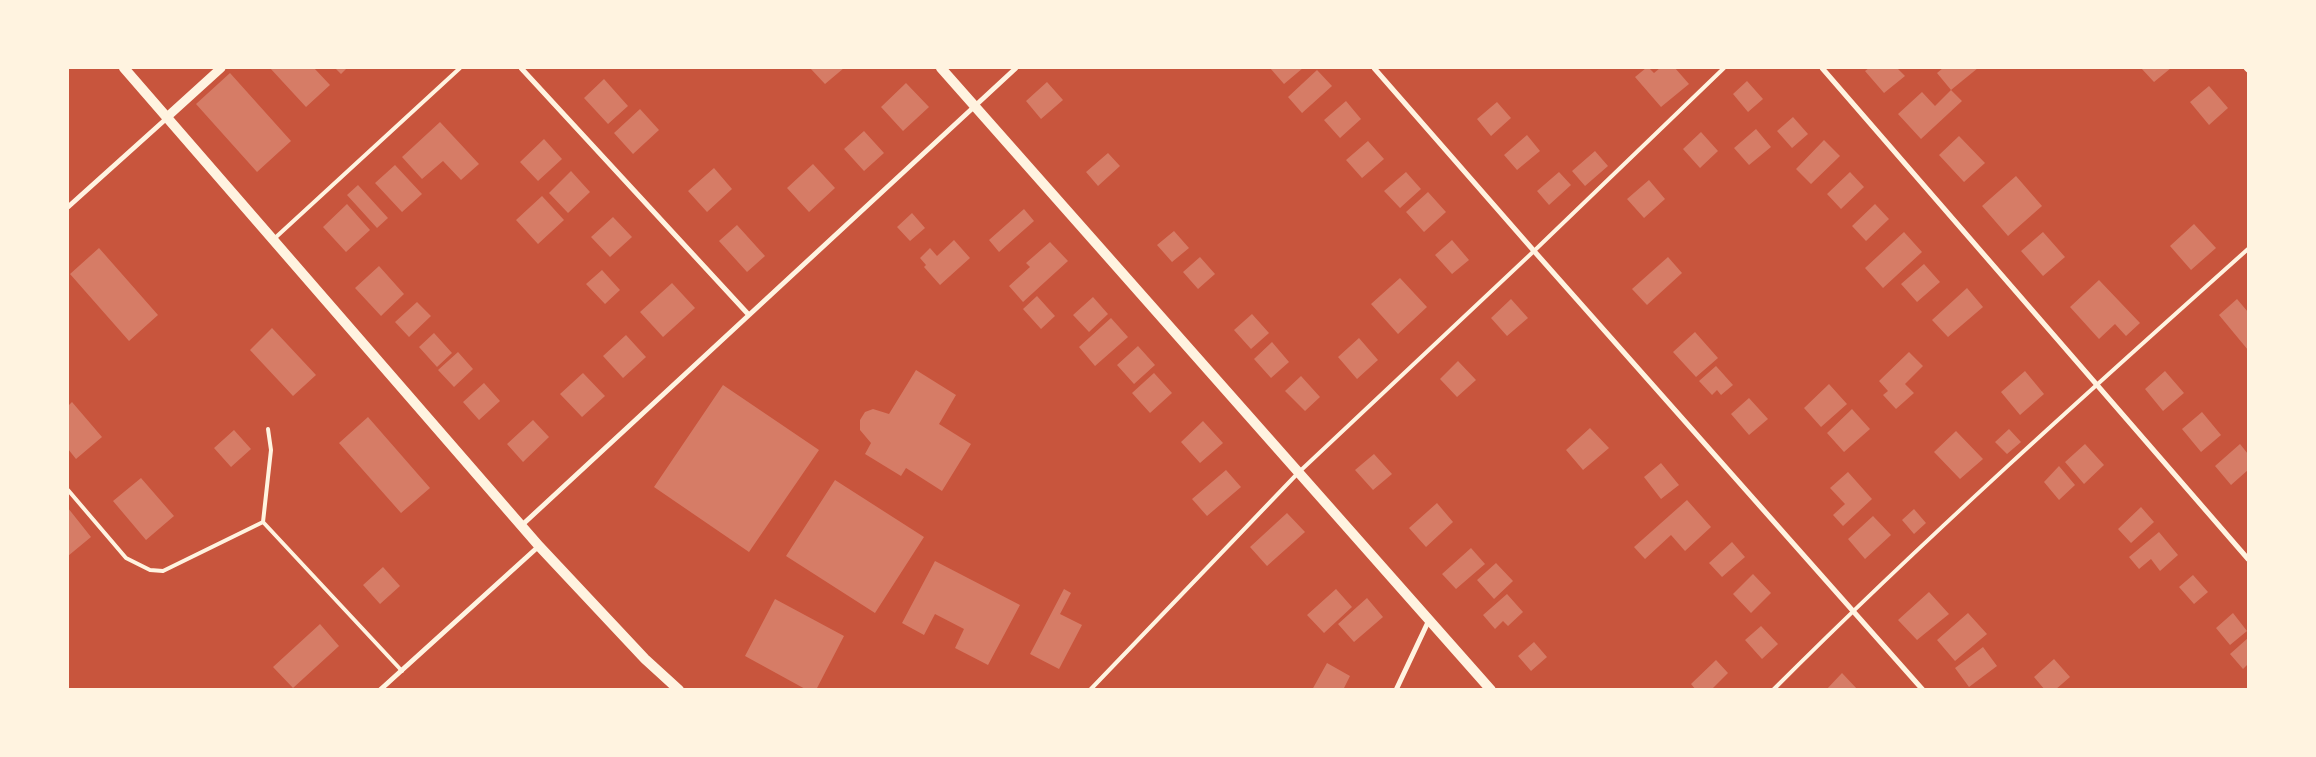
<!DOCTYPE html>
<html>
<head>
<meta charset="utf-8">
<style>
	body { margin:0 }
	#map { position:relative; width:2316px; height:757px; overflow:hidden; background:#c8553d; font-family:Arial,sans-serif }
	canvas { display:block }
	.frame { position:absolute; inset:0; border:69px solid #fff3e0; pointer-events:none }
</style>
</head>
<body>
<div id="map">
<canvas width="2316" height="757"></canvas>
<div class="frame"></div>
</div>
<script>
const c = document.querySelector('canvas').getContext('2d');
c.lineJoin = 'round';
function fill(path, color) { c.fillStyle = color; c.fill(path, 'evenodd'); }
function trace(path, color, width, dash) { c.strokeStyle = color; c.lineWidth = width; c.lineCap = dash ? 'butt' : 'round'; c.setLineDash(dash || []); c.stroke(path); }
fill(new Path2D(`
	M270,68H314L330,85L306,107Z
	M335,68H347L341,74Z
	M810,68H844L825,84Z
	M1270,68H1303L1284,84Z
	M1646,68H1649L1654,73L1660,68H1675L1689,84L1661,107L1635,77Z
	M1869,68H1897L1905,76L1884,93L1865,71Z
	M1943,68H1978L1951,90L1937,73Z
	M2141,68H2171L2154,82Z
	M1317,70L1332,86L1302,113L1288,97Z
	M230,73L291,141L257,172L196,104Z
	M604,79L628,106L608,124L584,98Z
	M1747,81L1763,99L1748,112L1733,94Z
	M1047,82L1063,100L1041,119L1026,101Z
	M906,83L929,107L903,131L881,107Z
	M2209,86L2228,108L2209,125L2190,102Z
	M1951,90L1962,101L1921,139L1898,114L1922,92L1935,106Z
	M1346,101L1361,119L1340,138L1324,120Z
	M1497,102L1511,118L1491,136L1477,119Z
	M640,109L659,130L633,154L614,133Z
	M1793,117L1808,134L1792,148L1777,131Z
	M440,122L479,164L461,180L443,161L422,179L402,157Z
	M1756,129L1771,147L1749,165L1734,148Z
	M864,131L884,153L864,171L844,149Z
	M1701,132L1718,151L1700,168L1683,149Z
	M1527,135L1540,151L1517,170L1504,155Z
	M1959,136L1985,163L1964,182L1939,155Z
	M544,139L562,159L538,181L520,162Z
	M1824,140L1840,156L1811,184L1796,169Z
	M1368,141L1384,159L1362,178L1346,160Z
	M1595,151L1608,166L1585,186L1572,171Z
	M1108,153L1120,166L1098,186L1086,172Z
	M813,164L835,188L809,212L787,188Z
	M395,165L422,194L402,212L375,183Z
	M714,168L732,189L707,212L688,191Z
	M571,171L590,192L568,213L549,193Z
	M1406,172L1421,189L1400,208L1384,191Z
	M1559,172L1571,185L1549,205L1537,191Z
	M1850,172L1864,187L1841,209L1827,194Z
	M2016,176L2042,206L2008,236L1982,206Z
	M1649,180L1665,199L1644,218L1627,199Z
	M358,185L388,218L377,228L347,195Z
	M1428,192L1446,212L1424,232L1406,212Z
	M542,196L564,220L538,244L516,220Z
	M347,204L370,230L346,252L323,227Z
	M1875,204L1889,219L1866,241L1852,226Z
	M1024,209L1034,221L999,252L989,240Z
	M912,213L925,228L910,241L897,227Z
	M613,217L632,237L610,257L591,237Z
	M2194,224L2216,248L2191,270L2170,246Z
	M737,225L765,256L747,272L719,241Z
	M1174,231L1189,248L1172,262L1157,245Z
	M1904,232L1922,252L1883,288L1865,268Z
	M2043,232L2065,257L2043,276L2021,251Z
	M954,240L970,258L940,285L924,267L926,265L920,258L930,248L937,256Z
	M1452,240L1469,260L1452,274L1435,255Z
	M1050,242L1068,261L1023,302L1009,286L1030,267L1026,263Z
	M99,248L158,315L129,341L70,274Z
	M1200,257L1215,274L1198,289L1183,272Z
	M1668,257L1682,273L1647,305L1632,289Z
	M1924,264L1940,282L1917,302L1901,284Z
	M379,266L404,294L381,316L355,288Z
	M602,270L620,290L605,304L586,284Z
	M1400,278L1427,307L1398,334L1371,304Z
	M2099,280L2140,323L2126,336L2115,324L2099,339L2070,307Z
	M672,283L695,308L663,337L640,312Z
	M1967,288L1983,307L1948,337L1932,320Z
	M1037,296L1055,316L1041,329L1023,309Z
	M1093,297L1108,314L1089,332L1073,315Z
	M1511,299L1528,318L1507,336L1491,318Z
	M2237,299L2248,312V350L2219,315Z
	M417,302L431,316L409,337L395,322Z
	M1252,314L1269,333L1251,349L1234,330Z
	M1111,318L1128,337L1095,366L1079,347Z
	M272,328L316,375L293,396L250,350Z
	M1695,332L1718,358L1696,377L1673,352Z
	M434,333L452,353L437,367L419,347Z
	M626,335L646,357L623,378L603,356Z
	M1359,338L1378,360L1357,379L1338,357Z
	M1272,342L1289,362L1271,378L1254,359Z
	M1138,346L1155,365L1134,384L1117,365Z
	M458,352L473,369L454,387L438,370Z
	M1909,352L1923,366L1905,384L1914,393L1896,409L1883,395L1888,391L1879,381Z
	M1458,361L1476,380L1457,397L1440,379Z
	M1716,366L1733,385L1721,395L1717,390L1712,395L1699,381Z
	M916,370L956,395L939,424L971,444L942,491L906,468L901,476L865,454L871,443L860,430V420L865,412L873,409L889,414Z
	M2025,371L2044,394L2020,415L2001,392Z
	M2165,371L2184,393L2163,411L2145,389Z
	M583,373L605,396L582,417L560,394Z
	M1154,373L1172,393L1150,413L1132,393Z
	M1301,376L1320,397L1305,411L1285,391Z
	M484,383L500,401L479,420L463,402Z
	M1829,384L1847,404L1821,427L1804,408Z
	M723,385L819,450L749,552L654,487Z
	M1749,398L1768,419L1749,435L1731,414Z
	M72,402L102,437L76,459L68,449V406Z
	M1852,409L1870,429L1844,452L1827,433Z
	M2202,412L2221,435L2201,452L2182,429Z
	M368,417L430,488L401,513L339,443Z
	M533,420L549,437L523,462L507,444Z
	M1203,421L1223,443L1200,463L1181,442Z
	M1590,428L1609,448L1583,470L1566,450Z
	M2009,429L2021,442L2007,454L1995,442Z
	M234,430L251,449L231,467L214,448Z
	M1956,431L1983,459L1960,479L1934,452Z
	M2085,444L2104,465L2084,484L2065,462Z
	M2240,444L2248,454V470L2231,485L2215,466Z
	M1374,454L1392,474L1373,490L1355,470Z
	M1661,463L1679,485L1661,499L1644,477Z
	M2059,466L2075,485L2059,500L2044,482Z
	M1226,470L1241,487L1207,516L1192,499Z
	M1848,472L1872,499L1843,526L1833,515L1845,504L1830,488Z
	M141,478L174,516L146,540L113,501Z
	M835,480L924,537L875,613L786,556Z
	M1687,500L1711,527L1685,551L1671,535L1645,559L1634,547Z
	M1437,503L1453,522L1426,547L1409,528Z
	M2141,507L2154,522L2131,543L2118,529Z
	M68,508L91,537L68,556Z
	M1914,509L1926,523L1914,534L1902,520Z
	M1287,513L1305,532L1267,566L1250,547Z
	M1873,516L1891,535L1865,559L1848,539Z
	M2159,532L2178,555L2160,571L2151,559L2139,569L2129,557Z
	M1732,542L1745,557L1722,577L1709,563Z
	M1471,548L1485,564L1456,589L1442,574Z
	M935,561L1020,605L988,665L955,648L964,629L935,614L924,635L902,623Z
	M1496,563L1513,581L1494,599L1477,580Z
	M383,567L400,586L380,604L363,585Z
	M1753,574L1771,593L1751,613L1733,594Z
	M2193,575L2208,592L2194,604L2179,587Z
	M1064,589L1071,593L1060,614L1082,625L1059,669L1030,654Z
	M1336,589L1352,607L1324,633L1307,615Z
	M1929,592L1949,614L1917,640L1898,620Z
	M1507,594L1523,612L1508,626L1503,621L1495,629L1483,615Z
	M1367,598L1383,617L1354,642L1338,624Z
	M775,599L844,636L816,690H807L745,656Z
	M1968,613L1987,634L1955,661L1937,640Z
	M2233,613L2247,631L2230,645L2216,628Z
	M320,624L339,646L293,688L273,667Z
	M1761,626L1778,644L1762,659L1745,640Z
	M2248,638V664L2243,669L2230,654Z
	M1534,642L1547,657L1531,671L1518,656Z
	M1983,647L1997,666L1969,687L1955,668Z
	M2054,659L2070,677L2055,690H2045L2034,677Z
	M1716,660L1728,673L1711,690H1696L1691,684Z
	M1327,663L1350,676L1343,690H1312Z
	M1842,673L1858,690H1826Z`), '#d67c66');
trace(new Path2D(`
	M275,238L460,68
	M68,490L126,558L150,570L163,571L263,522L402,671
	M263,522L271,450L268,429
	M1090,690L1298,473L1534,251L1724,68
	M1773,690C1926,537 2087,393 2248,249`), '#fff3e0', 4);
trace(new Path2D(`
	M521,68L748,314
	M1374,68L1534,251L1923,690
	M1822,68L2248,559
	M2246,68L2248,70
	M68,207L167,118
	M521,526L1016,68
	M380,690L539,546
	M1396,690L1429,620`), '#fff3e0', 5);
trace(new Path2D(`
	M167,117L221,68`), '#fff3e0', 9);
trace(new Path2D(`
	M124,68L539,546L645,659L679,690
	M941,68L1491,690`), '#fff3e0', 10);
</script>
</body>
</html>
